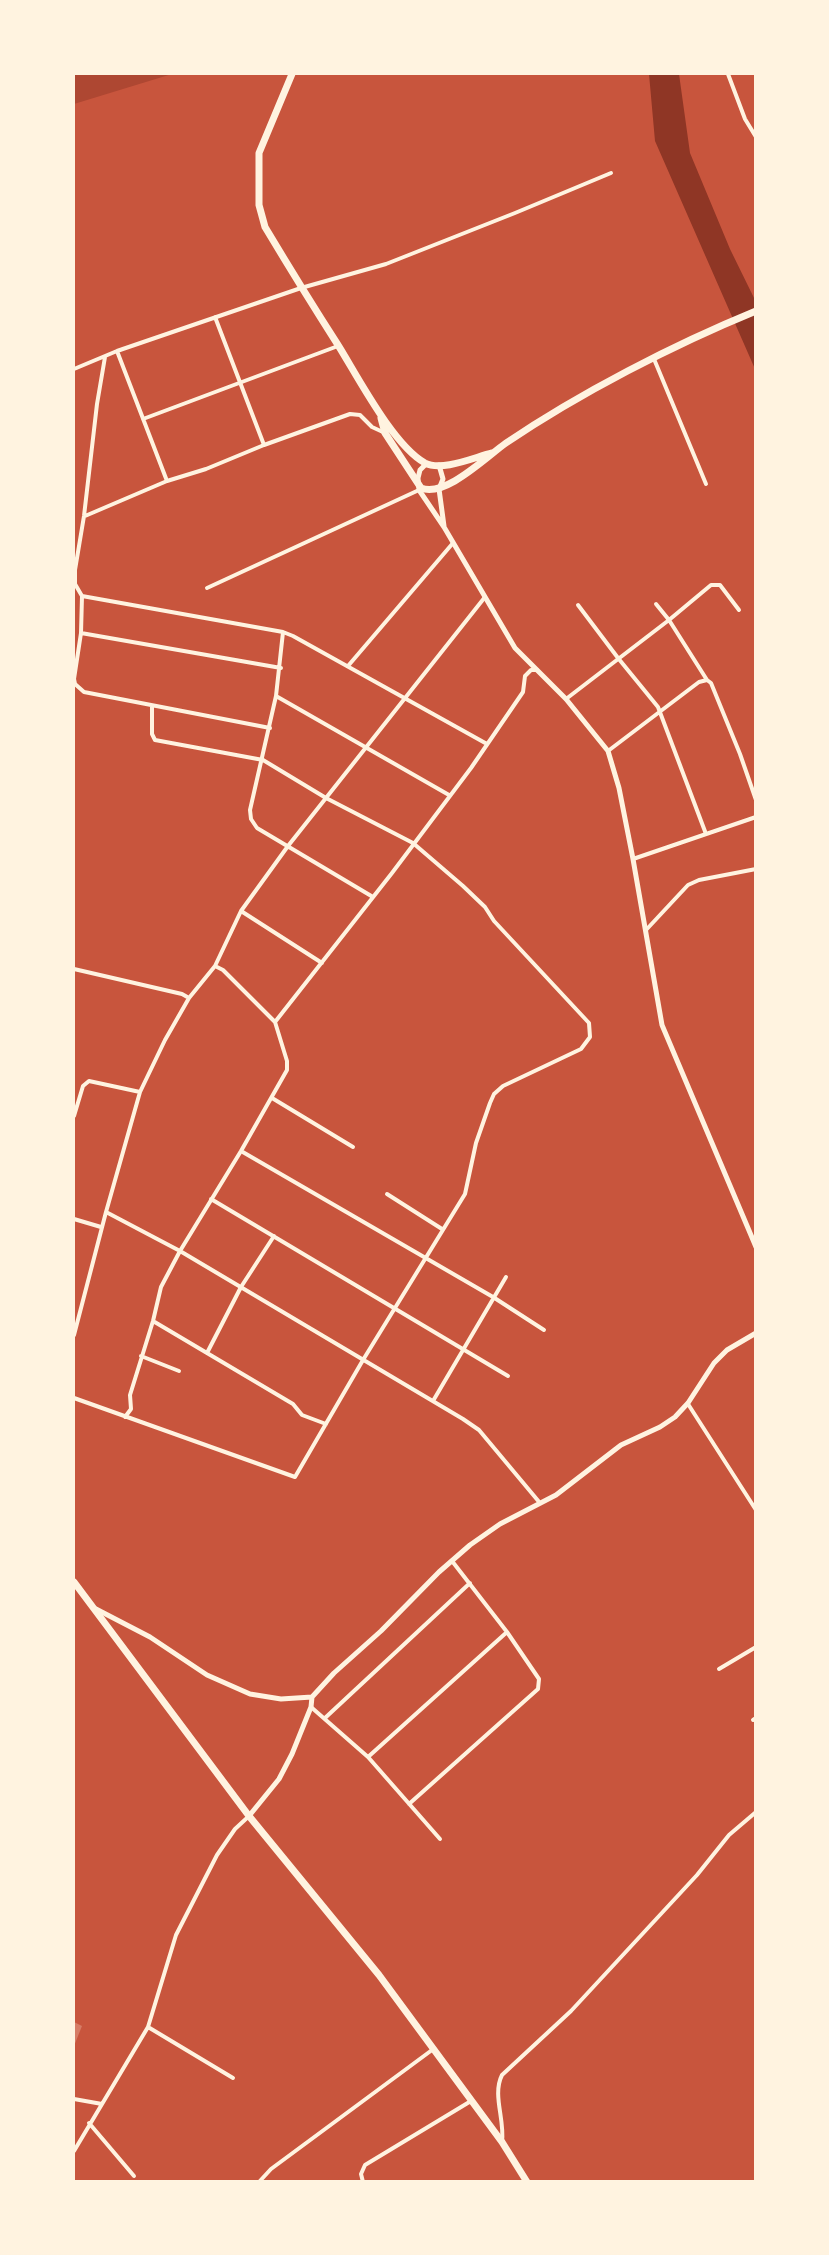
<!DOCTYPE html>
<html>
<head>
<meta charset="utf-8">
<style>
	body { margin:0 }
	#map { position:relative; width:829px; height:2255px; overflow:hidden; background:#c8553d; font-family:Mulish,sans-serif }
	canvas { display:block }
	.frame { position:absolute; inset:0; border:75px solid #fff3e0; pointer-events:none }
</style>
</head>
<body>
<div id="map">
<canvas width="829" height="2255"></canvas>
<div class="frame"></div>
</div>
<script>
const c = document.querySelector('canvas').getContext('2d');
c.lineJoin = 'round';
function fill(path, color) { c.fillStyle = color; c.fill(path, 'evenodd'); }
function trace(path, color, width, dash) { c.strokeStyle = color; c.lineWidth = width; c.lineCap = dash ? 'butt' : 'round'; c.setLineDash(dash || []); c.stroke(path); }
fill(new Path2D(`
	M74,74H172L74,104Z`), '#ae4732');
fill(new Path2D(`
	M649,74H679L690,153L730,249L755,300V369L655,141Z`), '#8f3625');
fill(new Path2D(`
	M74,2022L82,2026L74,2046Z`), '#d67c66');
trace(new Path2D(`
	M728,74L745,119L756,137
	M215,317L264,445
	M117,351L167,481
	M105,357L97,404L84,516L75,570V584L82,596L81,633L74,679L75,684L84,692L270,728
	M654,359L706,484
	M74,369L117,351L301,288L386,264L515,213L611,173
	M143,419L338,346
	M85,516L167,481L206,469L264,445L350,414L360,415L372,427L385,433
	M207,588L419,490
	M82,596L283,632L293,636L487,744
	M656,604L669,620L707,680
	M578,605L618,658L658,707L706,834
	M283,632L276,696L250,810L251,819L257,828L373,897
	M81,633L281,668
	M348,666L453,543
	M276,696L449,795
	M566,699L669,620L711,585H720L739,610
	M608,751L699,682L707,680L711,683L740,754L756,800
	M633,859L756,817
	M241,911L322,963
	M646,930L688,885L699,880L756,869
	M215,966L223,970L275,1022
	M74,969L182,994L189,998
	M272,1098L353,1147
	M74,1116L83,1086L89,1081L140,1092
	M241,1151L493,1297L544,1330
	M387,1194L442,1229
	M211,1199L508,1376
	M106,1212L140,1092L165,1040L189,998L215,966L241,911L288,846L485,597
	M74,1219L101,1227
	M153,1321L293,1404L302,1415L326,1424
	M74,1335L106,1212L180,1251L241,1151L287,1070V1061L275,1022L392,873L471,768L523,692L525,676L531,670H537
	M207,1353L241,1287L274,1236
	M141,1356L179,1371
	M74,1398L295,1477L363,1360L465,1194L476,1143L490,1103L494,1094L503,1086L581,1049L590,1037L589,1023L494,921L485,907L463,886L413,843L326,798L263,760L155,740L152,734V706
	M433,1401L506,1277
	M688,1404L756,1510
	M125,1417L131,1409L130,1395L153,1321L161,1287L180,1251L463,1419L479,1430L540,1503
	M719,1669L756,1647
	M311,1707L368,1757L440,1839
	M325,1718L470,1583
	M753,1720L756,1718
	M368,1757L507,1632
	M409,1804L538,1689L539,1679L507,1632L452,1561
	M148,2027L233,2078
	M74,2099L102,2104
	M89,2123L134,2176
	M502,2142C505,2119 492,2095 502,2075L571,2011L697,1875L729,1835L756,1812
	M74,2151L148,2027L176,1935L217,1855L235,1829L248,1817
	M259,2182L271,2169L432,2050
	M363,2182L361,2174L365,2165L471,2101`), '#fff3e0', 4);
trace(new Path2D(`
	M426,464L420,470L418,478L419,490L444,527L515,648L566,699L608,751L619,788L633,859L662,1025L756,1247
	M439,465L443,479L439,489L444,526
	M96,1609L150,1637L207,1675L250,1694L281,1699L312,1697
	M249,1816L279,1779L292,1754L311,1707L312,1697L334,1673L381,1631L439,1572L470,1545L500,1524L556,1495L621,1445L660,1427L675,1417L688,1403L714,1363L727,1350L756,1333`), '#fff3e0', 5);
trace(new Path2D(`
	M292,74L259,153V205L265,227C289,267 313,306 338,345C358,377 393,445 425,463C442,472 475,457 492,453
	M381,418L385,433L421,488C445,498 486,457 506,443C580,393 673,345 756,311`), '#fff3e0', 7);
trace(new Path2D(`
	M74,1582L249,1816L379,1975L502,2142L527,2182`), '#fff3e0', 7);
</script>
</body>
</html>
